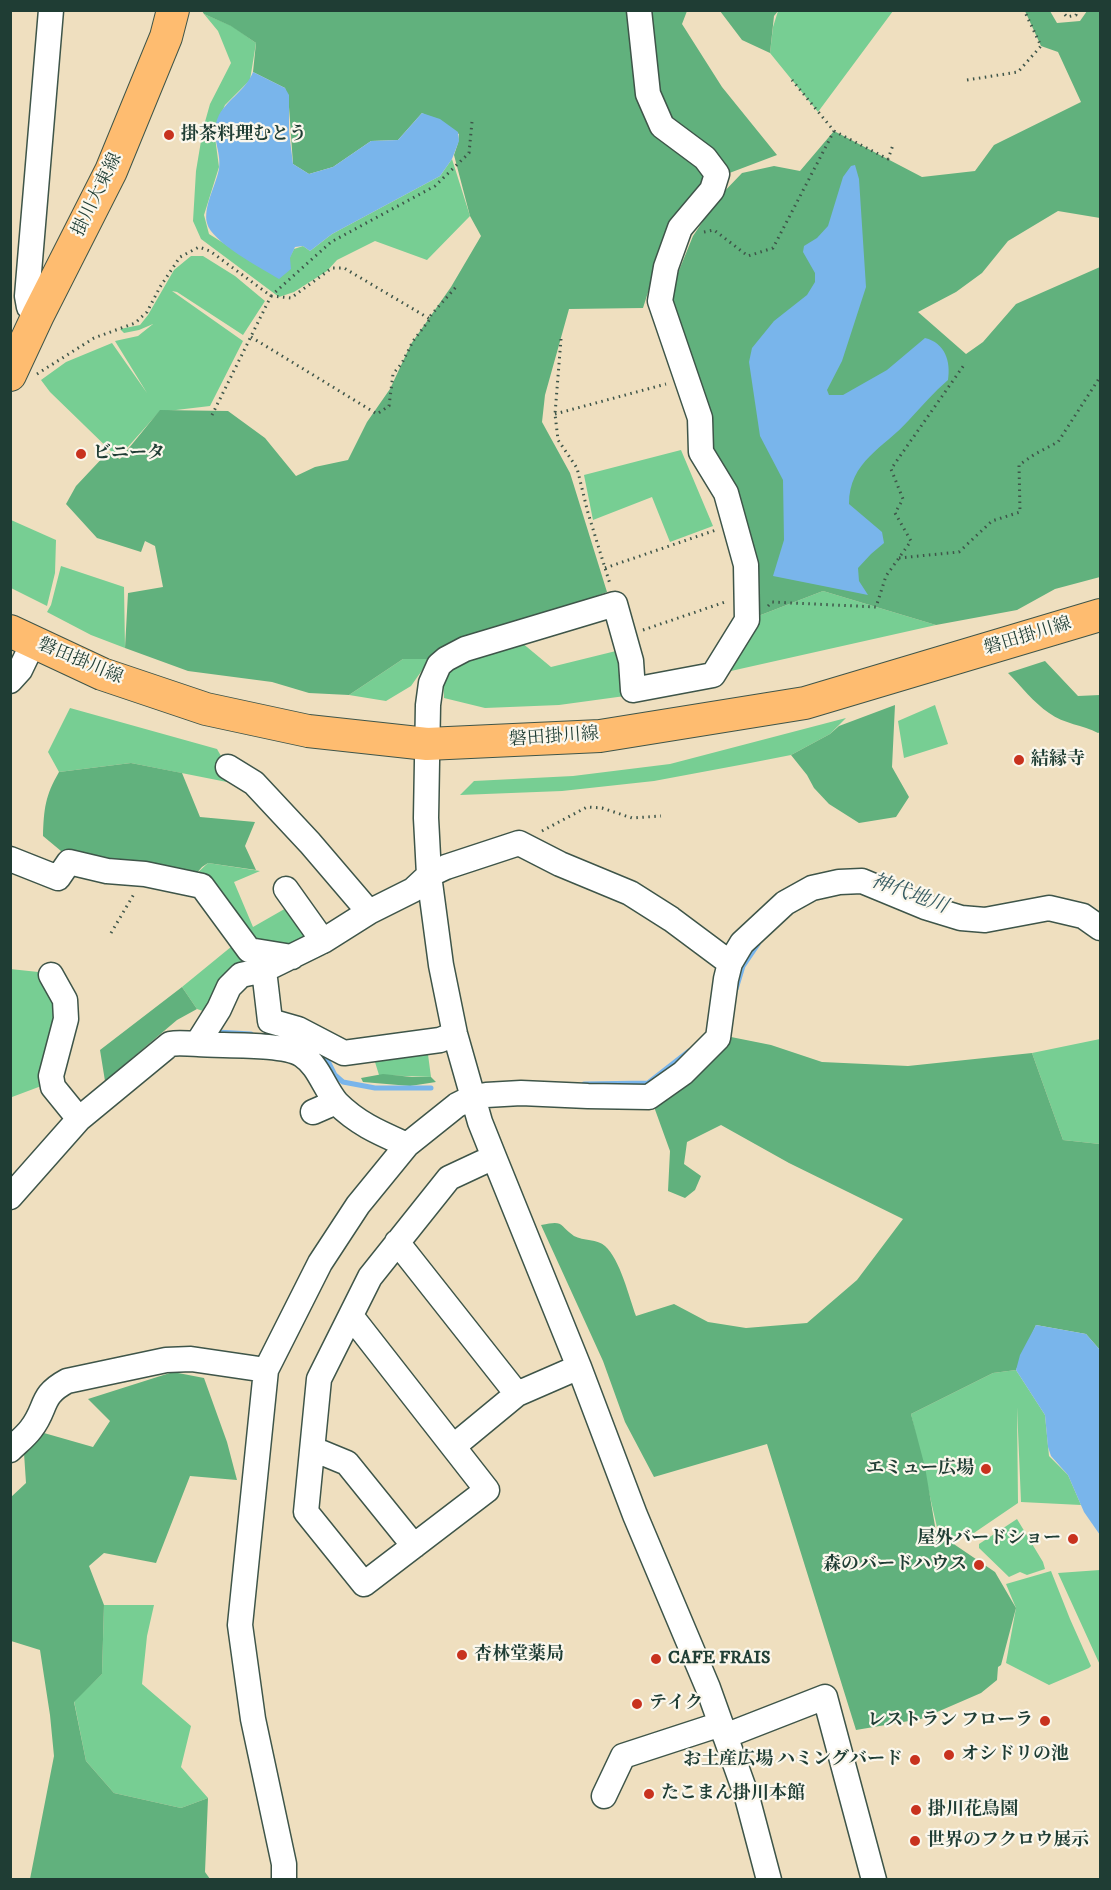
<!DOCTYPE html>
<html>
<head>
<meta charset="utf-8">
<style>
	body { margin:0 }
	#map { position:relative; width:1111px; height:1890px; overflow:hidden; background:#efdfbf; font-family:"IM FELL DW Pica",serif }
	canvas { display:block }
	.frame { position:absolute; inset:0; border:12px solid #1f3d34; pointer-events:none }
</style>
</head>
<body>
<div id="map">
<canvas width="1111" height="1890"></canvas>
<div class="frame"></div>
</div>
<script>
const c = document.querySelector('canvas').getContext('2d');
c.lineJoin = 'round';
function fill(path, color) { c.fillStyle = color; c.fill(path, 'evenodd'); }
function trace(path, color, width, dash) { c.strokeStyle = color; c.lineWidth = width; c.lineCap = dash ? 'butt' : 'round'; c.setLineDash(dash || []); c.stroke(path); }
function write(font, color, halo, rows, align = 'center') {
  c.font = font + ' "IM FELL DW Pica","Noto Serif JP",serif'; c.lineWidth = 4.5; c.setLineDash([]); c.textBaseline = 'middle'; c.strokeStyle = halo; c.fillStyle = color; for (const [text, x, y, turn = 0] of rows) {
    c.save(); c.translate(x, y); c.rotate((+turn || 0) * Math.PI / 180); c.textAlign = isNaN(turn) ? turn : align; if (halo) c.strokeText(text, 0, 0); c.fillText(text, 0, 0); c.restore();
  }
}
fill(new Path2D(`
	M778,11H893L818,112L770,53L773,27Z
	M204,14L232,26L256,43L250,80L225,105L214,130L219,167L204,215L209,234L279,278L294,249L303,246L310,251L332,234L440,176L452,159L470,216L427,260L375,241L337,260L327,271L294,292L279,297L201,239L193,221L196,171L203,129L210,104L231,63L218,31Z
	M191,256H203L235,276L265,301L243,335L177,292L172,291L243,341L210,406L159,412L118,458L50,392L41,380L66,362L112,343L147,393L115,341L138,336L153,324L139,330L124,333L120,329L140,325L148,315L174,270Z
	M681,450L713,526L670,542L652,497L593,520L584,475Z
	M11,520L56,540L55,573L47,606L11,588Z
	M61,566L124,587L125,648L91,635L47,612L51,605Z
	M823,591L936,625L713,675L753,618Z
	M521,642L551,667L620,650L625,696L559,705L485,708L444,698L443,678L457,662Z
	M403,659H430L411,686L386,701L349,695Z
	M935,705L948,744L904,758L898,721Z
	M70,708L217,749L237,784L131,763L59,772L48,752Z
	M846,718L830,734L791,755L745,764L654,781L562,791L460,795L474,781L573,776L670,764Z
	M208,863L260,871L234,882L253,927L288,907L323,941L233,983L215,1015L197,1009L182,987L237,942L195,875Z
	M10,969L48,973L64,1018L52,1082L12,1097L10,1095Z
	M1100,1039V1144L1063,1140L1032,1053Z
	M427,1047L431,1077L379,1075L375,1062L378,1052Z
	M1016,1370L1045,1415L1049,1456L1068,1475L1081,1505L1021,1502L1017,1407L1018,1503L968,1537L939,1536L911,1414L993,1373Z
	M1017,1519L1043,1562L1045,1569L1027,1575L1020,1572L1009,1577L979,1548V1544Z
	M1100,1570V1665L1058,1573Z
	M1051,1571L1070,1619L1091,1666L1089,1668L1049,1685L1006,1663L1016,1608L1006,1584Z
	M104,1605H154L147,1636L142,1684L191,1726L181,1767L208,1798L181,1808L114,1793L86,1761L74,1701L102,1674Z`), '#77ce93');
fill(new Path2D(`
	M202,11H687L682,24L722,87L777,155L703,183L666,236L643,308L569,309L545,395L542,422L570,473L607,592L430,659H403L349,695L309,693L272,682L188,671L125,648L128,593L163,587L155,546L145,541L141,552L97,538L66,504L76,486L107,453L120,459L160,410L228,411L265,438L296,476L315,467L348,460L367,422L390,389L411,344L451,287L481,236L470,216L454,155L458,143L459,134L422,113L398,140L371,141L333,167L309,174L293,164L289,107L285,88L253,72L256,43L231,26L204,14Z
	M720,11H778L774,16L770,53L742,40Z
	M1025,11H1050L1057,23L1080,21L1087,11H1100V218L1058,211L1008,241L982,273L956,292L918,312L966,354L983,342L1016,304L1100,267V577L1055,589L1017,610L936,625L823,591L753,618L711,453L693,358L672,322L669,295L693,236L719,197L742,173L774,166L800,171L834,131L922,177L975,171L994,145L1081,102L1058,52L1041,46Z
	M1045,661L1078,696L1100,695V732L1098,733C1083,725 1064,724 1049,713C1034,703 1021,686 1008,673Z
	M895,705L892,767L909,797L896,817L859,823L829,804L814,788L807,775L791,755L830,734L839,726Z
	M131,763L182,773L200,817L255,822L245,846L256,870L208,863L202,867L195,875L73,861L43,836C44,809 45,796 59,772Z
	M182,987L197,1009L177,1020L105,1081L100,1050Z
	M731,1037L771,1045L822,1062L908,1066L1032,1053L1063,1140L1100,1144V1350L1086,1334L1036,1325L1016,1370L993,1373L911,1414L925,1467L936,1532L995,1572L1016,1608L1001,1665L998,1667L997,1680L981,1693L921,1719L856,1730L767,1444L654,1477L625,1422L603,1361L541,1225C564,1220 558,1224 574,1236C583,1241 598,1239 605,1246C620,1259 629,1297 636,1316L674,1304L708,1322L746,1328L807,1323L857,1280L903,1219L789,1163L721,1125L687,1142L684,1164L701,1176L695,1190L685,1198L668,1191L670,1151L653,1104L681,1084Z
	M383,1074L412,1077H431L436,1082L410,1086L363,1082L361,1078Z
	M173,1372L204,1378L227,1442L237,1480L190,1476L156,1563L104,1553L89,1566L104,1605L102,1674L74,1702L86,1761L114,1793L181,1808L208,1798L205,1872L210,1879H30L54,1756L50,1715L40,1650L11,1641L10,1498L26,1483L24,1453L44,1433L93,1447L110,1421L88,1399Z`), '#61b17d');
fill(new Path2D(`
	M253,72L285,88L289,95V132L293,164L309,174L333,167L371,141L398,140L422,113L440,119L458,132L459,141L452,159L440,176L332,234L310,251L303,246L295,247L290,258L291,269L279,279C263,269 211,242 207,223C203,207 216,185 219,169C222,150 209,136 219,115C228,99 246,90 253,72Z
	M855,165L859,179L866,287L842,361L827,390L829,395H843L887,370L925,338C945,343 951,361 948,380C934,392 922,406 909,420C884,448 849,461 849,504L882,532L884,543L871,554L858,568L859,581L868,595L773,576L784,540L783,480L760,436L749,362L752,348L774,321L807,295L815,282V273L803,252L804,246L817,238L828,226L843,177L851,166Z
	M1036,1325L1086,1334L1100,1350V1535L1084,1512L1068,1475L1051,1456L1048,1447L1045,1415L1016,1370L1020,1355Z`), '#79b5eb');
trace(new Path2D(`
	M736,989L743,966L758,944
	M217,1032L251,1034
	M316,1051L328,1061L335,1075L343,1082L375,1088H431
	M584,1084L648,1083L689,1051`), '#79b5eb', 5);
const minor = new Path2D(`
	M639,10L648,94L662,126L705,158L717,174L712,190L680,228L666,267L660,301L700,418L701,452L726,493L746,565L747,620L713,675L633,690L631,661L615,604L465,649L446,659L439,665L431,683L428,705L426,818L429,875L441,965L455,1034L480,1122L494,1157L579,1367L635,1515L708,1688L747,1797L769,1880
	M38,315L29,307L27,296L51,10
	M10,681L20,670L33,643
	M228,767L254,783L310,843L369,912
	M10,859L58,878L69,862L107,871L145,874L202,886L249,950L292,957
	M286,889L323,941
	M264,970L270,1021L298,1029L344,1053L440,1040L455,1034
	M51,975L65,1000L66,1019L51,1076L53,1087L79,1119
	M197,1044L219,1009L229,987L241,975L264,970L323,941L369,912L413,890L429,875L446,867L519,843L560,864L630,893L671,919L730,963
	M313,1112L336,1102
	M10,1197L79,1119L170,1044C180,1042 188,1044 198,1044C222,1046 283,1043 302,1055C319,1066 324,1088 337,1103C358,1124 380,1133 407,1145
	M397,1242L517,1394
	M351,1316L487,1490L364,1584L306,1512L319,1379L370,1277L449,1178L494,1157
	M454,1446L517,1394L579,1367
	M313,1449L347,1463L414,1546
	M10,1450C17,1443 25,1437 31,1429C48,1407 39,1396 67,1381L166,1360L191,1359L266,1370
	M725,1736L825,1697L874,1880
	M604,1796L623,1756L721,1724
	M284,1880V1864L253,1719L240,1625L266,1370L320,1263L358,1205L407,1145L457,1105L473,1097L486,1095L521,1093L588,1096L649,1097L683,1073L718,1038L726,979L730,963L742,943L785,903L812,888L839,882L862,881L925,907L961,918L985,920L1049,908L1083,916L1100,928`);
const major = new Path2D(`
	M10,375L38,315L111,171L166,37L173,10
	M10,631L102,674L206,709L308,731L427,744L600,736L805,703L1100,615`);
trace(minor, '#3e5549', 27);
trace(major, '#3e5549', 34);
trace(new Path2D(`
	M1061,10L1067,17L1076,15L1077,10
	M967,80L1018,72L1041,46L1024,10
	M834,131L888,159L893,145
	M704,232L714,230L748,256L773,248L834,131L792,80
	M271,296L331,242L435,186L469,153L472,122
	M271,296L291,298L332,268H344L430,319
	M251,337L377,414L389,406L393,374L402,363L413,341L430,319L431,315L456,287
	M561,339L555,414L558,440L577,468L588,513L610,584
	M37,374L94,338L135,323L147,312L160,287L180,257L199,247L210,251L271,296L212,415
	M555,414L666,384
	M899,558L959,552L992,521L1020,512L1019,465L1035,454L1058,442L1100,377
	M605,568L716,530
	M768,606L772,602L876,607L886,576L911,541L895,513L903,499L891,469L964,365
	M643,630L728,601
	M542,831L587,807L602,808L632,818L661,816
	M111,933L134,894`), '#3e5549', 3, [1.5, 4.5]);
trace(minor, '#fff', 24);
trace(major, '#febc70', 32);
for (const [x, y, r, color] of [
	[169,135,6,"#c8321e"],
	[81,454,6,"#c8321e"],
	[1019,760,6,"#c8321e"],
	[986,1469,6,"#c8321e"],
	[1073,1539,6,"#c8321e"],
	[979,1565,6,"#c8321e"],
	[462,1655,6,"#c8321e"],
	[656,1659,6,"#c8321e"],
	[637,1704,6,"#c8321e"],
	[1045,1721,6,"#c8321e"],
	[949,1755,6,"#c8321e"],
	[915,1760,6,"#c8321e"],
	[649,1794,6,"#c8321e"],
	[916,1810,6,"#c8321e"],
	[915,1841,6,"#c8321e"]
]) { const dot = new Path2D(); dot.arc(x, y, r, 0, 2 * Math.PI); c.fillStyle = color; c.fill(dot); trace(dot, '#fbf7ec', 2); }
write('bold 18px', '#1f3d34', '#fbf7ec', [
	["掛茶料理むとう",181,135],
	["ビニータ",93,454],
	["結縁寺",1031,760],
	["エミュー広場",974,1469,"right"],
	["屋外バードショー",1061,1539,"right"],
	["森のバードハウス",967,1565,"right"],
	["杏林堂薬局",474,1655],
	["CAFE FRAIS",668,1659],
	["テイク",649,1704],
	["レストラン フローラ",1033,1721,"right"],
	["オシドリの池",961,1755],
	["お土産広場 ハミングバード",903,1760,"right"],
	["たこまん掛川本館",661,1794],
	["掛川花鳥園",928,1810],
	["世界のフクロウ展示",927,1841]
], 'left');
write('18px', '#1f3d34', '#fbf7ec', [
	["掛川大東線",98,195,-64],
	["磐田掛川線",1028,637,-17],
	["磐田掛川線",80,662,23],
	["磐田掛川線",554,738,-4]
]);
write('italic 20px', '#365b62', '#fbf7ec', [
	["神代地川",909,895,20]
]);
</script>
</body>
</html>
